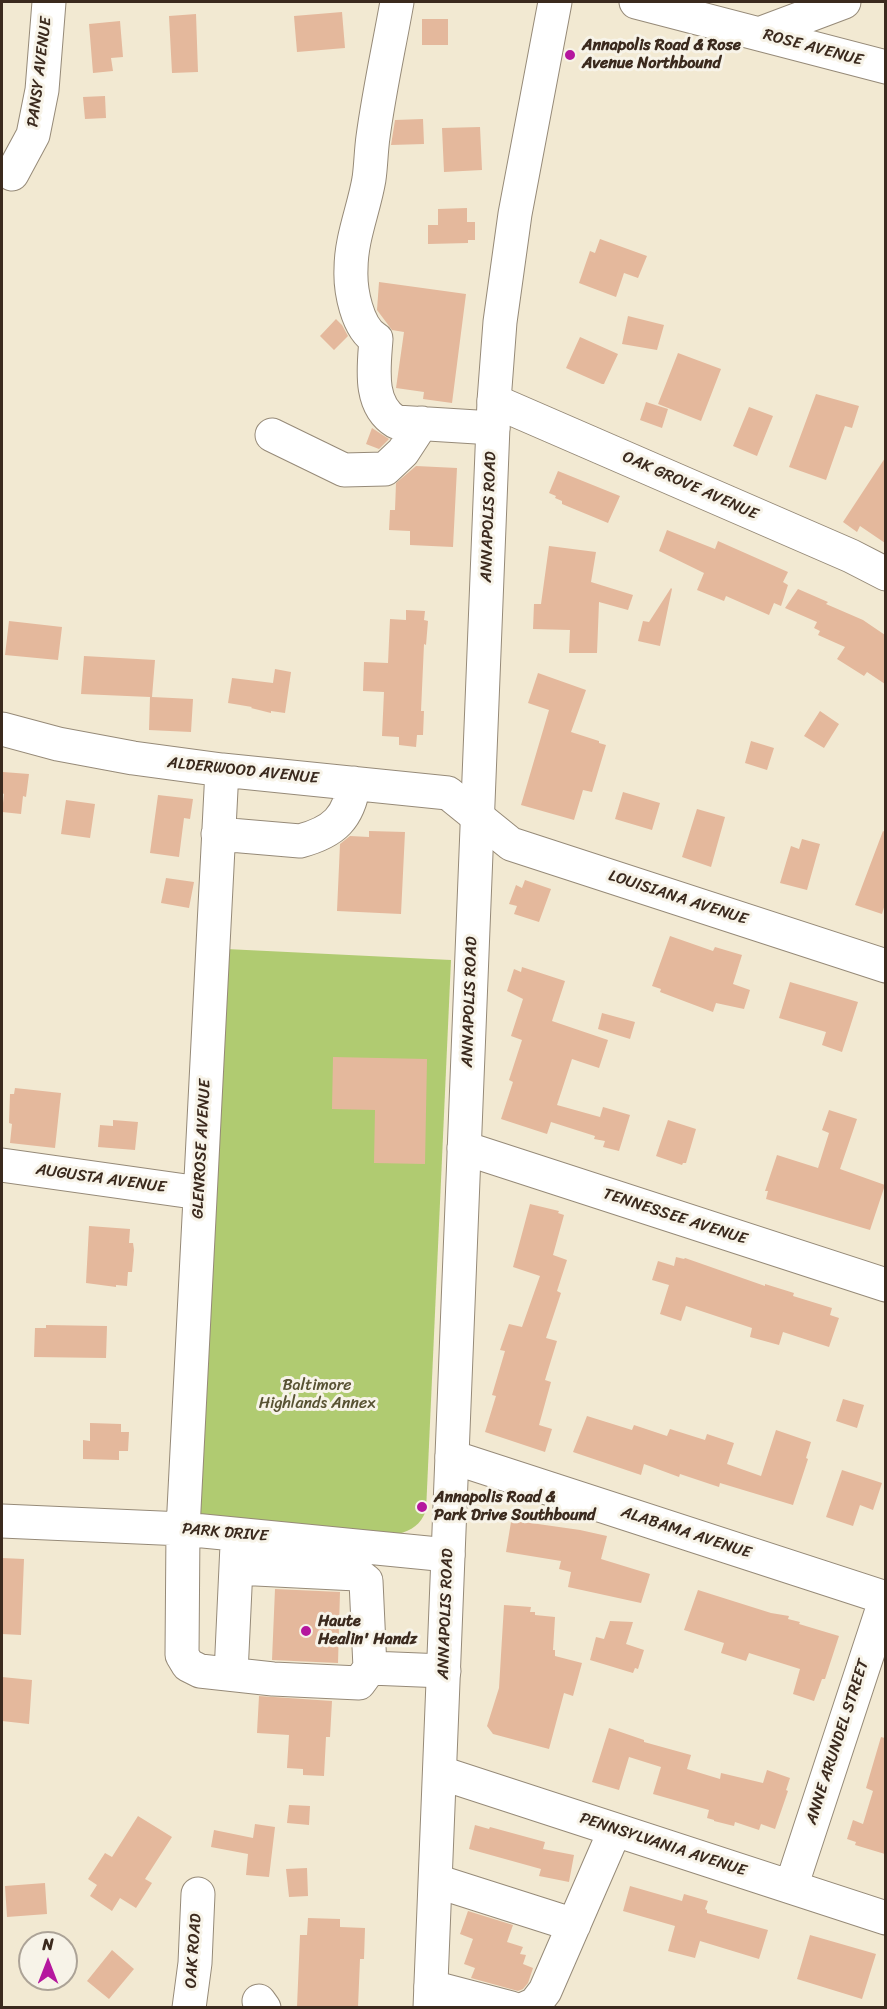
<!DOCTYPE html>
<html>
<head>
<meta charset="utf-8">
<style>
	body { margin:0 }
	#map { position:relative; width:887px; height:2009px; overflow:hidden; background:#f2e9d2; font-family:Sriracha,sans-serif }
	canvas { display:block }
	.frame { position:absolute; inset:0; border:3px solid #3b2a1e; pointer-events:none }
	.north { position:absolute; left:18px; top:1931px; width:60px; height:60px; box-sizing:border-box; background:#f7f3e8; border:2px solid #aca397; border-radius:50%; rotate:0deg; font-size:16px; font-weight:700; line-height:24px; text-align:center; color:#3b2a1e }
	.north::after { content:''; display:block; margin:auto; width:21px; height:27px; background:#b5179e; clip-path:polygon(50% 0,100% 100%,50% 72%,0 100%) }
</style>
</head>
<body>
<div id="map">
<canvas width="887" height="2009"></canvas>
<div class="frame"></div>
<div class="north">N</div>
</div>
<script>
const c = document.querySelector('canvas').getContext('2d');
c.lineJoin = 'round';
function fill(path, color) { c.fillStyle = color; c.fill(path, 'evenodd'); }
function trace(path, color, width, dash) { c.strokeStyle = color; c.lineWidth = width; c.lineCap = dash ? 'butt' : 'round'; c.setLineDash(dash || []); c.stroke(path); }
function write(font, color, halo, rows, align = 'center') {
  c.font = font + ' Sriracha,sans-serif'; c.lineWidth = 6; c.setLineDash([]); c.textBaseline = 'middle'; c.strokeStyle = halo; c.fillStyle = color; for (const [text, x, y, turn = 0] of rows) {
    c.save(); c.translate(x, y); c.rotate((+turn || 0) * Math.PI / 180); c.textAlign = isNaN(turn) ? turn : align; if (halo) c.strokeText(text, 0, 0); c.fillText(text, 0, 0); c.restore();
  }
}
fill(new Path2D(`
	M226,949L451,960L426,1511C420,1525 412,1530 398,1534L199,1516Z`), '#b0cb71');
fill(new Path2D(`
	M342,12L345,48L297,52L294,16Z
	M196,14L198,72L172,73L169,16Z
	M422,19H448V45H422Z
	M120,21L123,57L111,58L113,71L93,73L89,24Z
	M105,96L106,118L85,119L83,97Z
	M423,119L424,144L391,145L395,120Z
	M480,127L482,170L444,172L442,128Z
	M467,208V222H475V240H468V243L428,244V225H438V209Z
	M600,239L647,256L638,278L624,273L616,297L579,283L590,251L595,253Z
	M379,282L466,294L452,403L423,399L424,392L396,388L404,332L392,330L377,310Z
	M628,316L664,325L657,350L622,344Z
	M336,319L342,325L348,336L334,350L320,336Z
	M580,337L618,354L604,384H602L566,368Z
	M678,353L721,369L701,421L658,404Z
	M816,394L859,406L852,428L845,426L826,480L789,467Z
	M646,402L668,409L662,428L640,420Z
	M749,407L773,416L757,456L733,446Z
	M372,428L389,439L379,449L366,444Z
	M885,458V543L860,526L857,532L843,522Z
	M416,466L457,468L453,547L410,545V531L389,530L390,510H395L396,483Z
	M558,471L620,496L608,523L562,504V501L555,498L556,496L549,493Z
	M667,530L715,549L718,541L788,572L783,582L788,585L781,606L774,603L769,615L726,596L724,601L697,590L704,573L659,551Z
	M549,546L596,552L591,582L633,595L628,610L599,602L597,653H569L570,630L533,629L534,604H541Z
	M671,588L672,589L660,646L638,641L643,621L649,622Z
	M798,589L828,602L826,604L863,620L885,635V684L867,672L864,676L837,659L845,647L818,635L820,631L814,628L817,622L785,608Z
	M406,610L425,611L424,620L428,621L426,645L424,644L421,711H424L423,735H417L416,747L399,745V737L382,736L384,692L363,691L364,662L388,663L390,619L406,620Z
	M9,621L62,627L58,660L5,655Z
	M84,656L155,660L152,697L193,699L191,732L149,730L150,697L81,694Z
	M275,669L291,672L285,713L271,711V713L251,708L252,707L228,703L232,678L273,683Z
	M538,673L586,690L571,732L599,741V743L606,745L592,792L583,790L574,820L521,805L549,710L528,703Z
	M820,711L839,724L824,748L804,736Z
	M751,741L774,748L767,770L745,763Z
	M3,772L29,774L26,797L23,796L21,814L2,812L4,794L2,793Z
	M623,792L660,803L652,830L615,819Z
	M158,795L193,799L190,819L184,818L179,857L150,853Z
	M66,800L95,804L90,838L61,834Z
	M697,809L725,817L711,867L682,857Z
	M369,831L405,832L401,914L337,911L340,844L350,836L369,837Z
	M883,831L885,832V904L882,914L855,905Z
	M802,839L820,844L807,890L780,883L791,846L799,849Z
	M166,878L194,882L189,908L161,903Z
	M525,880L551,889L539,922L514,914L517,906L509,904L516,885L522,888Z
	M670,936L713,951L715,947L742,955L733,984L750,990L744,1009L716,1003L713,1012L660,992L661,989L652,986Z
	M522,967L565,981L552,1021L608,1040L599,1068L572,1059L557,1105L600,1117L603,1107L630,1115L619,1151L603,1147L605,1141L594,1139L595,1136L551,1122L547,1134L501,1119L513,1082L509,1080L522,1040L511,1036L523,999L507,991L514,969L521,972Z
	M790,982L858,1002L842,1052L822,1045L826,1032L779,1018Z
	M602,1013L635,1022L630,1039L598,1029Z
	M333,1057L427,1059L425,1164L374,1163L375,1110L332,1109Z
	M15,1088L61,1093L55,1148L10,1143L12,1124L9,1123L10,1094H14Z
	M829,1110L857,1119L840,1169L885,1185L870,1230L766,1199L768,1191H765L777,1155L818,1168L829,1133L822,1130Z
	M113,1120L138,1122L135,1150L98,1147L100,1125L113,1126Z
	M668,1120L696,1129L686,1163H683L682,1165L656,1156Z
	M530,1204L559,1211L558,1213L564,1215L553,1255L567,1260L557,1291L561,1293L546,1338L557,1341L545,1380L551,1382L539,1425L552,1429L545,1452L485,1432L496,1396L492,1395L505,1351L500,1350L509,1324L522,1327L540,1276L513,1267Z
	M89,1226L130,1229L129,1243H133L134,1250L132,1272H128L127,1286L116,1285V1287L86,1283Z
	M676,1257L684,1259L685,1258L765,1286V1284L794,1293L793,1296L832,1308L830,1315L839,1318L829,1347L783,1332L779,1345L750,1337L752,1328L686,1306L681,1321L660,1314L669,1285L652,1280L658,1261L674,1266Z
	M46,1325L107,1326L106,1358L34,1357L35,1328H46Z
	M843,1399L864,1405L857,1428L836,1421Z
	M587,1416L632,1430L634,1425L667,1436L670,1429L705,1440L707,1434L734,1443L727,1464L761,1476L776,1430L811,1442L806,1458L808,1459L793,1505L720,1483L719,1487L680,1474L679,1477L644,1464L641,1475L573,1452Z
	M90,1423L121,1424V1432H129L128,1451H119V1460L83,1459V1440L90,1441Z
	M842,1470L882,1483L873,1510L860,1505L853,1526L826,1517Z
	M517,1521L580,1530L607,1536L601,1559L650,1574L641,1603L568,1587L571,1572L559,1569L561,1561L506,1552L511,1522Z
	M2,1558L24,1559L21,1635L2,1634Z
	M275,1589L340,1592L338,1663L272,1660Z
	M698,1590L771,1613L789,1616L788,1619L800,1622L799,1624L839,1636L825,1679H822L814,1701L793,1694L800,1669L749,1653L746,1661L721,1653L724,1643L684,1630Z
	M504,1605L531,1607L530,1612H535V1615L555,1617L553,1650H555V1656L582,1663L573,1696L564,1693L549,1749L493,1734L487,1726L499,1688Z
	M610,1621L633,1622L626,1644L644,1650L638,1669L635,1668L633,1673L590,1660L596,1637L604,1639Z
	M2,1677L32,1680L29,1724L2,1721Z
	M259,1696L332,1701L330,1737H326L324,1776L303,1775V1769L287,1768L289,1735L257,1733Z
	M609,1728L644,1740V1742L691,1755L687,1769L720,1779L721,1773L763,1783L767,1770L790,1778L786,1790L788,1791L775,1829L761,1824L759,1830L735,1822L734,1826L714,1821V1820L707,1818L709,1810L653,1794L661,1767L629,1757L619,1790L592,1782Z
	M881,1737L885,1738V1854L855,1845L856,1842L847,1839L853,1820L863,1824L873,1791L866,1788Z
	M289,1805L310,1806L309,1825L287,1823Z
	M138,1816L172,1837L145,1879L152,1883L136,1908L120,1898L112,1911L90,1896L97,1885L88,1879L105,1853L112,1857Z
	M255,1824L275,1827L269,1877L246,1875L248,1854L211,1847L214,1830L253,1838Z
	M475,1825L489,1829L490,1827L545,1842L543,1849L574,1855L569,1882L539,1876L541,1869L469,1849Z
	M307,1868L308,1896L289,1897L286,1869Z
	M45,1883L47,1914L7,1917L5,1886Z
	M630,1886L682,1901L684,1894L708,1901L705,1909L707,1910V1913L768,1930L759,1959L700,1941L695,1958L668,1951L675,1926L623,1911Z
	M468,1911L513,1925L507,1942L523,1947L520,1954L526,1955L523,1964L533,1968L528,1983L523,1989L518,1991L471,1978L475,1968L464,1964L473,1939L460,1934Z
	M308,1918L340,1919V1927L365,1928L364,1959H360L358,2007H297L300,1935H307Z
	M810,1935L876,1954L862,1999L797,1979Z
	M112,1950L134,1969L109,1999L87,1981Z`), '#e4b89c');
const minor = new Path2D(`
	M397,2C389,47 379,92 373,137C371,151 371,165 369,179C364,209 351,238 351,269C350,290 357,328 376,339C374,367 368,405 396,422L493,428
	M636,2L886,67
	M759,34L844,2
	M12,174L33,135L42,90L49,2
	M494,401L851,556L886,574
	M272,435L344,470L385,469L403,452L422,423
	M2,729L58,744L133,758L222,770L448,793L511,844L886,966
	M222,770L183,1529L182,1655L188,1665L200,1671L273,1679L359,1683L370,1668L444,1671
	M218,834L300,841C334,832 349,818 354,783
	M464,1148L886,1285
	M2,1165L200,1193
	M452,1457L886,1598
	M2,1521L183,1529L448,1555
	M236,1568L357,1574L366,1581L370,1668
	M231,1674L237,1545
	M441,1773L886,1918
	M436,1881L574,1925
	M791,1887L886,1598
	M431,1987L511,2008
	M259,2001L264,2008
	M189,2008L195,1963L198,1894
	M526,2008L535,2004L545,1991L615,1830`);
const major = new Path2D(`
	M430,2008L494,401L500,322L515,214L555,2`);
trace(minor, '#968a78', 35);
trace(major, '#968a78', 35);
trace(minor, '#fff', 33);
trace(major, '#fff', 33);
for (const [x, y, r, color] of [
	[570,55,6,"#b5179e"],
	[422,1507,6,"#b5179e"],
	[306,1631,6,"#b5179e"]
]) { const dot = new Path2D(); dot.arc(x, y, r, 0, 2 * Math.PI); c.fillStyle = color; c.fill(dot); trace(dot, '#f7f3e8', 2); }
write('bold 16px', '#3b2a1e', '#f7f3e8', [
	["Annapolis Road & Rose",582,46],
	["Avenue Northbound",582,64],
	["Annapolis Road &",434,1498],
	["Park Drive Southbound",434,1516],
	["Haute",318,1622],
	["Healin' Handz",318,1640]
], 'left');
write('16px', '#3b2a1e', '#f7f3e8', [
	["ROSE AVENUE",813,48,15],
	["PANSY AVENUE",40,72,-83],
	["OAK GROVE AVENUE",690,486,24],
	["ANNAPOLIS ROAD",489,517,-88],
	["ALDERWOOD AVENUE",243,771,6],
	["LOUISIANA AVENUE",678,898,18],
	["ANNAPOLIS ROAD",470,1002,-88],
	["GLENROSE AVENUE",202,1149,-87],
	["AUGUSTA AVENUE",101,1179,8],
	["TENNESSEE AVENUE",675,1217,18],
	["PARK DRIVE",225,1533,5],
	["ALABAMA AVENUE",686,1533,18],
	["ANNAPOLIS ROAD",446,1614,-88],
	["ANNE ARUNDEL STREET",838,1742,-72],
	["PENNSYLVANIA AVENUE",663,1845,18],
	["OAK ROAD",194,1951,-86]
]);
write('16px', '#585233', '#f7f3e8', [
	["Baltimore",317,1386],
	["Highlands Annex",317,1404]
]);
</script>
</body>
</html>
